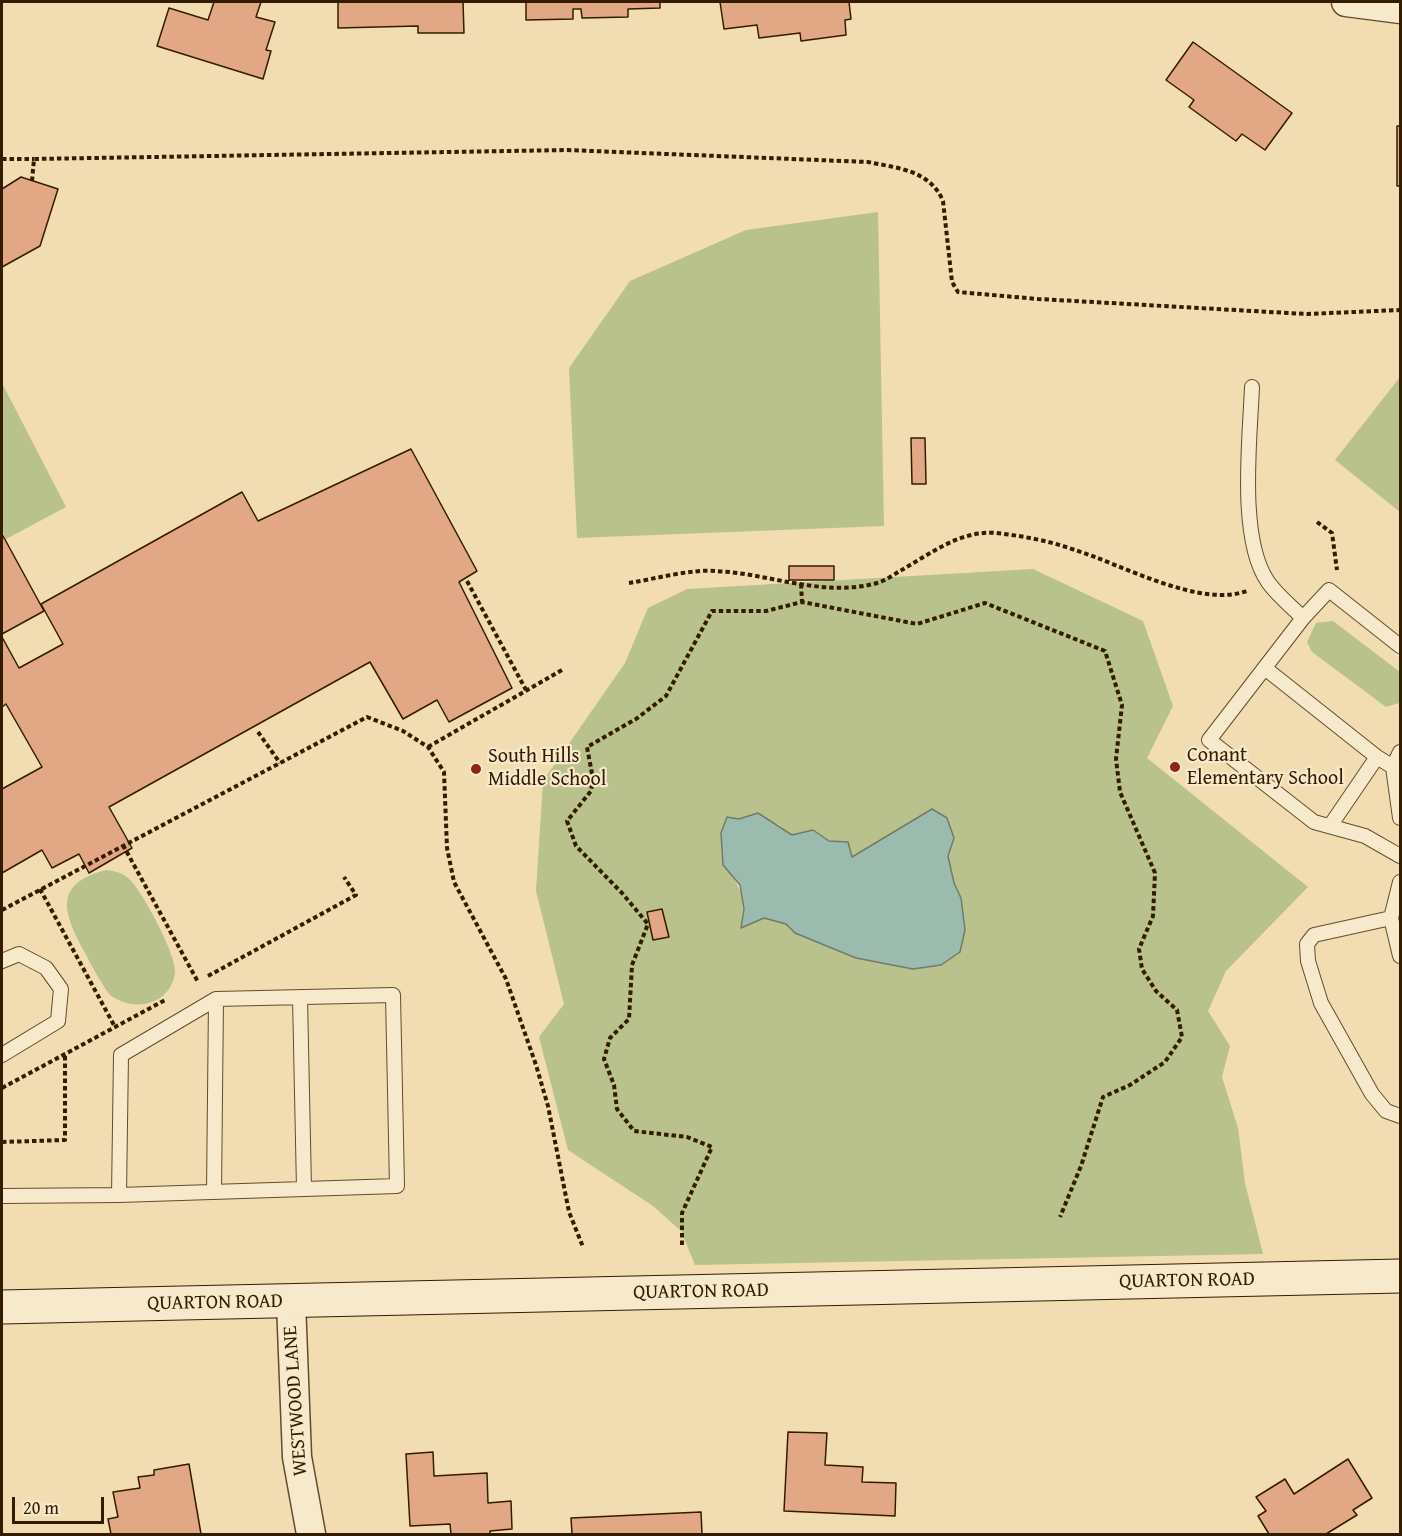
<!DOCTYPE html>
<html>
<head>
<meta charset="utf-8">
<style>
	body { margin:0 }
	#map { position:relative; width:1402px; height:1536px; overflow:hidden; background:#f1ddb1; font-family:"Gentium Book Plus",serif }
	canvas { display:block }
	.frame { position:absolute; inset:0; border:3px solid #341c00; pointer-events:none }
	.scale { position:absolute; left:12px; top:1497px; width:92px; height:27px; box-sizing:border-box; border:3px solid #341c00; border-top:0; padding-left:8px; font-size:18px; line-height:21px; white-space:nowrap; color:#341c00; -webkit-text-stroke:4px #f6e9cc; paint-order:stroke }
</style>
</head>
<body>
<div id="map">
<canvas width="1402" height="1536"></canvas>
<div class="frame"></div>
<div class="scale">20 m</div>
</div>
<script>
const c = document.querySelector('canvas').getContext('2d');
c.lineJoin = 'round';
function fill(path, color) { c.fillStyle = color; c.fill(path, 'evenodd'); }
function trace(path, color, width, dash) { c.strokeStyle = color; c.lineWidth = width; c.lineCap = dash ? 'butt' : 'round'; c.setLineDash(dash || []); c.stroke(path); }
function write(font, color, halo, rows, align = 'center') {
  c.font = font + ' "Gentium Book Plus",serif'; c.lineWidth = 4.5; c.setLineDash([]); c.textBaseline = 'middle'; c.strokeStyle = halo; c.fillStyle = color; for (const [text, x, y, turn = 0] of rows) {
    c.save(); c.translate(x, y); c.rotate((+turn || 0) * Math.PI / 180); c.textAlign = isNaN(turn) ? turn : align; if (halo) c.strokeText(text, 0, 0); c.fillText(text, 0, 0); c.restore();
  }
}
fill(new Path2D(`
	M878,212L884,526L577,538L569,368L630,281L746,230Z
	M1400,377V512L1335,460Z
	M2,383L66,507L6,539L2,530Z
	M1033,569L1143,621L1173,706L1147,758L1308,887L1226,971L1208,1011L1230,1046L1222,1077L1238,1128L1245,1183L1263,1254L695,1265L681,1231L653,1206L568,1150L539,1037L564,1004L536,891L543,781L625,663L648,608L687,589ZM932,809L947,818L954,838L948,856L954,883L961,898L856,958L795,933L786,924L764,918L741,927C746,898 742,887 723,865L727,817L778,824L792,835L813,830L829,841L847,842L852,857Z
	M1333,621L1400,672L1399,703L1386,707L1312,652L1307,642L1316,623Z
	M106,870C114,871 121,872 128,878C141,888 177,956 175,972C171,1005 134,1013 110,995C100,982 92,966 84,951C63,912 53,884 106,870Z`), '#b9c18d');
const water = new Path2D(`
	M932,809L947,818L954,838L948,856L954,883L961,898L965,930L960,952L941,965L913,969L856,958L795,933L786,924L764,918L741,928L744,909L740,885L723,865L721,833L727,817L739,819L758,813L792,835L813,830L829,841L848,842L852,857Z`);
fill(water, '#9bbbaf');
trace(water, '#727b69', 1.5);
const building = new Path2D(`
	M214,2H261L256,17L275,22L266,50L271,51L263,79L157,46L169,8L208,20Z
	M338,2H463L464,33H418V26L338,28Z
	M526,2H660V8L628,9V17L582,18L581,9H573V19L526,20Z
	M720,2H849L851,19L845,20L846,35L801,41L800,33L759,38L757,25L724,29Z
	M1193,42L1292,113L1265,150L1242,134L1236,141L1189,107L1194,100L1166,80Z
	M1397,126H1400V186H1397Z
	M21,177L58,189L40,246L2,267V189Z
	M911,438H925L926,484H912Z
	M411,449L477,571L459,582L512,688L449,722L437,700L403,719L370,662L109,807L132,848L89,873L79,854L52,868L42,850L2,873V789L42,767L6,704L2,707V637L19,668L63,644L41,604L242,492L258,521Z
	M2,534L44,611L2,634Z
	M789,566H834V580H789Z
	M662,909L669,937L653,940L647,912Z
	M788,1432L827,1433L825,1465L863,1467L862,1482L896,1483L895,1516L784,1511Z
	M433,1452L434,1476L487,1473L488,1503L511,1501L512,1529L490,1531V1534H451L450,1524L410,1526L406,1454Z
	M1348,1459L1372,1498L1353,1510L1357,1515L1326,1534H1269L1258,1516L1266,1511L1256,1497L1285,1479L1294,1494Z
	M189,1464L201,1534H111L108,1519L118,1517L113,1492L140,1488L138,1477L154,1475V1470Z
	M701,1512L702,1534H572L571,1518Z`);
fill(building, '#e2a785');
trace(building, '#341c00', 1.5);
const lane = new Path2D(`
	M1252,387C1250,438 1238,539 1268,582C1277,595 1292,607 1303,618
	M1400,646L1329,590L1303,618L1209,740L1314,822L1365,836L1400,856
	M1266,669L1377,757L1393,767
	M1400,752L1393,767L1400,818
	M1330,826L1377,757
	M1400,882L1391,918L1400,956
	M1391,918L1314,935L1307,944L1308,961L1321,1003L1372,1094L1386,1111L1400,1116
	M2,961L19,954L46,968L61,989L58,1021L2,1055
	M300,997L304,1189
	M214,1192L216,999
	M2,1196L119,1195L397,1186L393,995L216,999L121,1055L119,1195`);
const street = new Path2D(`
	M1346,2L1400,9
	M291,1302L297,1457L311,1534`);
const secondary = new Path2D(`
	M2,1307L1400,1276`);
trace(lane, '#634c2c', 16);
trace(street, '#634c2c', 31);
trace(secondary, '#341c00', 35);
trace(new Path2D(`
	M2,159H34
	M32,181L34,159L567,150L868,162C897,168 930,170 943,201L952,282L958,292L1038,299L1307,314L1400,310
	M1317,522L1332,533L1337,570
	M467,581L526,690
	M629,583C655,579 690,569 715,571C768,573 823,598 877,583C885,581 893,575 900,571C930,554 960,530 996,533C1023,536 1050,541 1075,550C1121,564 1202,610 1249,590
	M801,584L802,602
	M258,732L280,763
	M428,747L562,670
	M123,845L198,982
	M40,889L115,1027
	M2,910L367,717L403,731L428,747L444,772L447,848L454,882L506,979L536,1065L548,1106L569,1212L583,1247
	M208,976L356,895L344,877
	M2,1088L167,999
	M2,1142L65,1140V1055
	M682,1245V1213L712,1147L687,1137L634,1131L617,1109L614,1085L604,1059L610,1038L629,1019L632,965L648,924L622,893L576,846L567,821L591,791L593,779L587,747L636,719L666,696L712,611H766L802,602L917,624L985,603L1105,651L1122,705L1116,759L1120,792L1155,873L1153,916L1139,949L1142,969L1156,991L1177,1010L1182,1037L1165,1062L1130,1085L1103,1097L1081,1166L1060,1217`), '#341c00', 4, [4.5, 3]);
trace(lane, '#f6e9cc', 14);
trace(street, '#f6e9cc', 28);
trace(secondary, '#f6e9cc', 33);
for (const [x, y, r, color] of [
	[1175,767,6,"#8f2418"],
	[476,769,6,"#8f2418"]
]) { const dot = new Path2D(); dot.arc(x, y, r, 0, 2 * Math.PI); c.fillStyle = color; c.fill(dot); trace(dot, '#f6e9cc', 2); }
write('20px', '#341c00', '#f6e9cc', [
	["Conant",1187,756],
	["Elementary School",1187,779],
	["South Hills",488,757],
	["Middle School",488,780]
], 'left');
write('20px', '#341c00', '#f6e9cc', [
	["QUARTON ROAD",1187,1281,-1],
	["QUARTON ROAD",701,1292,-1],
	["QUARTON ROAD",215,1303,-1],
	["WESTWOOD LANE",296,1401,-94]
]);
</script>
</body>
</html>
